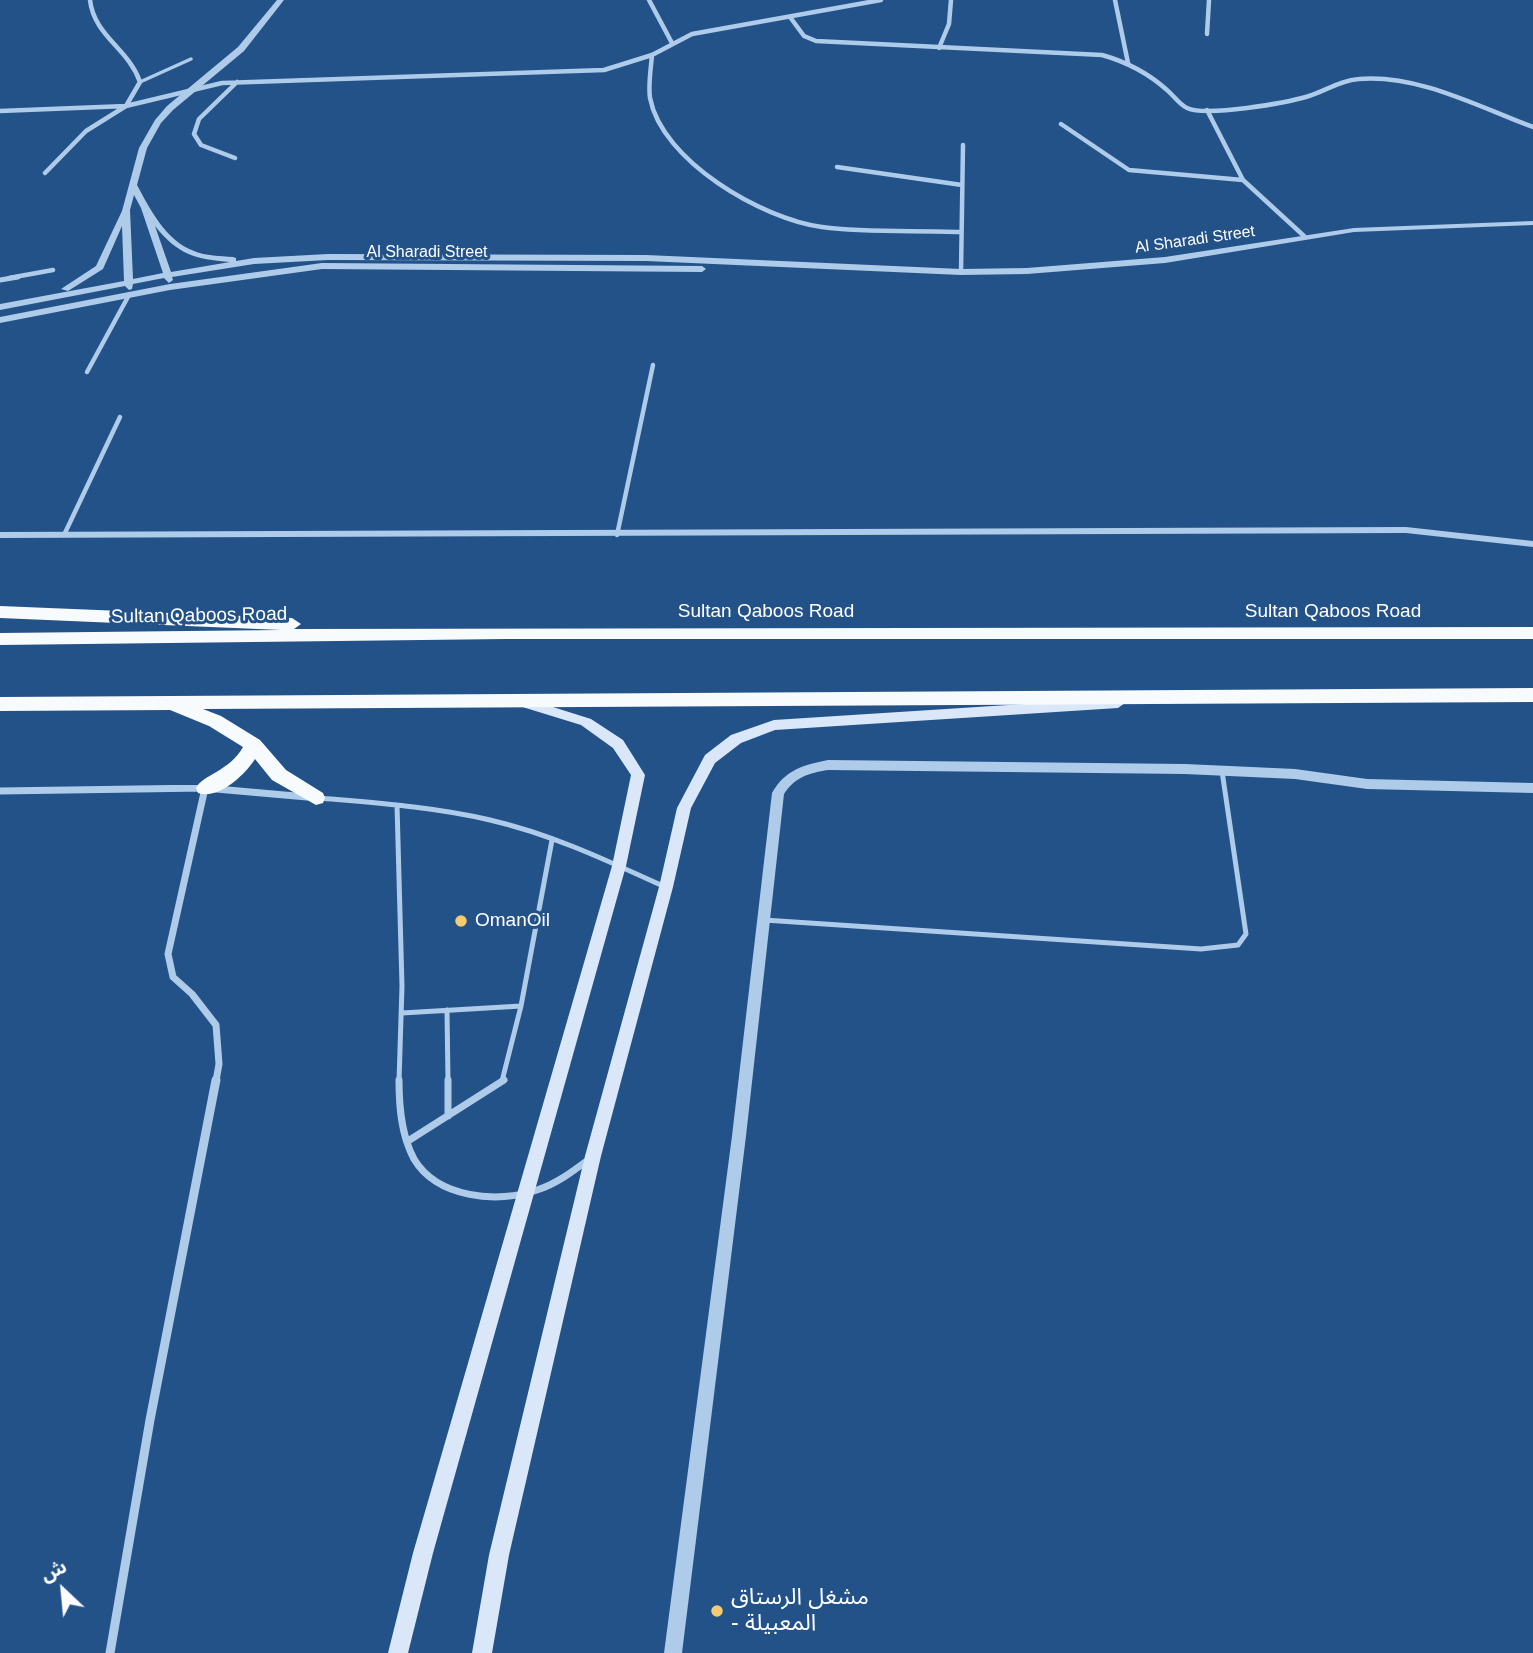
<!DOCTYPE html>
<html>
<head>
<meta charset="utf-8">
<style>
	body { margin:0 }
	#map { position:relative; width:1533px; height:1653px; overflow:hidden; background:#235288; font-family:Helvetica,"Noto Sans Arabic",sans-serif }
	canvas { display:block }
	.north { position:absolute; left:28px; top:1555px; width:70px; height:70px; -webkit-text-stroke:5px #235288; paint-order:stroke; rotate:334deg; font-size:19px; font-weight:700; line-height:28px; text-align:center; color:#fff }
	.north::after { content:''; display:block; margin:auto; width:24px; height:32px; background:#fff; clip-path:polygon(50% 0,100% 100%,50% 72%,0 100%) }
</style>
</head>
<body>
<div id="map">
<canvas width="1533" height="1653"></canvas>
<div class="north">ش</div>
</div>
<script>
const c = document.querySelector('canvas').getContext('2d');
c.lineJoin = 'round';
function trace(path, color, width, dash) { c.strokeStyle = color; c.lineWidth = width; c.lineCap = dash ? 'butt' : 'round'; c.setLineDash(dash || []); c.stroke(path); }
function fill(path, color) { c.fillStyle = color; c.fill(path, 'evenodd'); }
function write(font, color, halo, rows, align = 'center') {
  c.font = font + ' Helvetica,"Noto Sans Arabic",sans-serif'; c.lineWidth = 6; c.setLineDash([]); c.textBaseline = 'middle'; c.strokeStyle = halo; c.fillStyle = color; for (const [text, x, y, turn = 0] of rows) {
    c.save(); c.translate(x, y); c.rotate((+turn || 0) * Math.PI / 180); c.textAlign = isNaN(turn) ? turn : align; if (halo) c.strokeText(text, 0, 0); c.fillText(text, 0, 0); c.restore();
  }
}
trace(new Path2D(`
	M140,82L191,59`), '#aecbea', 3.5);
trace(new Path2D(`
	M87,372L129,295
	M64,535L120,417
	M617,535L653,365`), '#aecbea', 4.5);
trace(new Path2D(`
	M319,798C376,803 434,807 490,820C551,834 608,861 665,887
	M397,805L402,986L399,1081
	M764,920L1201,949L1238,945L1246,934L1222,771
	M447,1010L448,1081
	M402,1013L521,1006
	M502,1081L521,1006L552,840`), '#aecbea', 5);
trace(new Path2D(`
	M399,1080C399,1106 401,1135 414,1159C437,1198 498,1204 537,1190C556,1184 572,1172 588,1160
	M448,1080V1116
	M408,1141L504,1080`), '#aecbea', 7);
trace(new Path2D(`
	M649,0L672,43
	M1115,0L1128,63
	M790,17L804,36L816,41L1102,55C1127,62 1148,73 1167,90C1173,95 1180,105 1187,108C1207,117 1286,103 1309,96C1325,91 1341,80 1359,79C1418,74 1479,107 1533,127
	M1207,34L1209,0
	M939,48L949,24L951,0
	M652,55C651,68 648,85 650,98C662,161 762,219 822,227C867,233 915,230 961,232
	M1207,110L1243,180L1304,236
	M0,111L126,106L222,83L604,70L652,55L692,34L881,0
	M1061,124L1129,170L1243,180
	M235,158L201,145L194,134L199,119L237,82
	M837,167L962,185
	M45,173L86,131L126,106L140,82C129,49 94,36 90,0
	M961,272L963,145
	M9,278L53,270`), '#aecbea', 4.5);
trace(new Path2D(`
	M0,280L18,277`), '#aecbea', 5);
trace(new Path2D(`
	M205,788L168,954L173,977L192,994L216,1025L219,1064L216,1081
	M0,791L205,788L307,797`), '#aecbea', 7);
trace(new Path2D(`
	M110,1653L150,1420L216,1080`), '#aecbea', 9);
fill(new Path2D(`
	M277,0H284L244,51L173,110L161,123L147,148L137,185C150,209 166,241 194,251C206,256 220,256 233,257L236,258V261L254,258L328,254L646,255L961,269L1027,268L1165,257L1354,228L1533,221V225L1354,232L1165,263L1027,274L961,275L646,261L328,260L254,264L172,277L173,280L169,283L164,278L133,284L132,289L129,290L125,286L0,310V304L124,281L122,226L103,269L68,291L61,289L96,266L122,211L139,148L155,120L167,106L238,47ZM134,195L141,208L163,273L133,279L130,210ZM155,226C178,255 195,259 230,262L171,272Z
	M322,263L702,266L706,269L702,272L322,269L170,290L0,323V317L170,284Z
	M1406,527L1533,541V547L1406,533L0,538V532Z
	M828,760L1185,764L1295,769L1367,779L1533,783V793L1367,789L1295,779L1185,774L828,770C809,773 795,777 784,794L746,1136L682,1653H664L732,1136L772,793C785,770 803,765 828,760Z`), '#aecbea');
fill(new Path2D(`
	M521,697L591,719L623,740L645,775L626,866L433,1553L408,1653H388L413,1553L612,866L631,775L613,748L581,725L516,705L514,702Z
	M1118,698L1125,703L1118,708L775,730L741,743L715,763L691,808L673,887L601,1156L509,1555L492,1653H472L489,1555L585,1156L659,887L677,808L705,755L731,735L774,720Z`), '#d9e7f8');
fill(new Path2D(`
	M0,606L292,618L301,624L294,629L1533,627V639H506L0,645V633L281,630L0,618Z
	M1533,688V702L203,709L221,716L260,740L286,770L323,793L325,798L323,803L316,805L272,780L255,759C245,775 218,800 198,793L196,788C202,775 230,771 243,747L209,726L170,710L0,711V697Z`), '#f8fbfe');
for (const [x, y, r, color] of [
	[461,921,7,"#f5cb71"],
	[717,1611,7,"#f5cb71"]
]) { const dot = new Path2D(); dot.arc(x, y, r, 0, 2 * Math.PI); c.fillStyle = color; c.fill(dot); trace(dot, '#235288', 2.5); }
write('16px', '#fff', '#235288', [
	["Al Sharadi Street",1195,240,-8],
	["Al Sharadi Street",427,253]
]);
write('19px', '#fff', '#235288', [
	["Sultan Qaboos Road",766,612],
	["Sultan Qaboos Road",1333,612],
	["Sultan Qaboos Road",199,616,-1]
]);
write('19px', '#fff', '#235288', [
	["OmanOil",475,921]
], 'left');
write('23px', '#fff', '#235288', [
	["مشغل الرستاق",731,1598],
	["- المعبيلة",731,1624]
], 'left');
</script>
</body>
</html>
